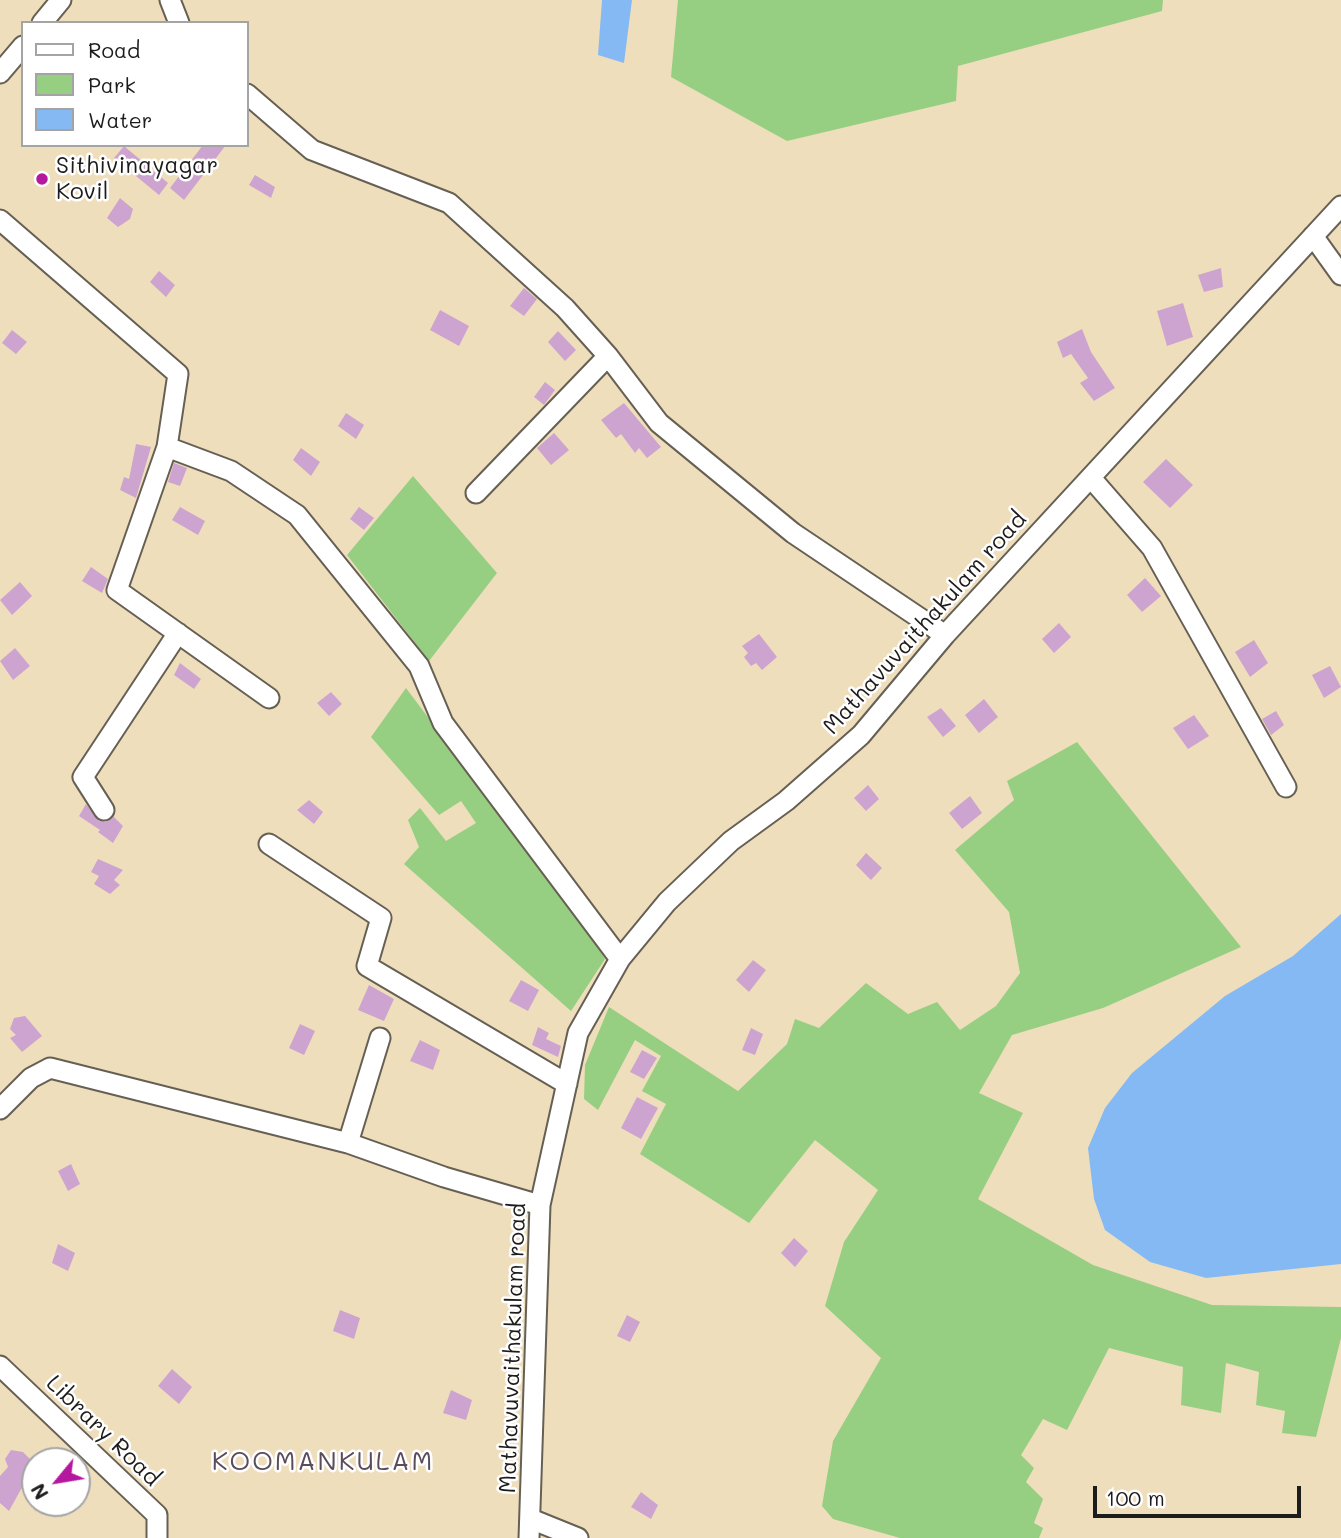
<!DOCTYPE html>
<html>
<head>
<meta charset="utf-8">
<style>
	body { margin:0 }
	#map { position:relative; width:1341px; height:1538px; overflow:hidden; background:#efdebc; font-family:Mali,sans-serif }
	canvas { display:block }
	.legend { position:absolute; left:21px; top:21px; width:228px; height:126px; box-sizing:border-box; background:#fff; border:2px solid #a4a4a4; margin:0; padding:9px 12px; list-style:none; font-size:21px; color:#1c1c1c }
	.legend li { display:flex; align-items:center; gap:14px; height:35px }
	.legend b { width:35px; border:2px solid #a4a4a4 }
	.north { position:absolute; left:21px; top:1447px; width:70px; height:70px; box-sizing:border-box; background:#fff; border:2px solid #a4a4a4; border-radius:50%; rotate:240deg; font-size:19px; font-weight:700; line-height:28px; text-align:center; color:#1c1c1c }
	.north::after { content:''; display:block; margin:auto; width:24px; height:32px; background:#b5179e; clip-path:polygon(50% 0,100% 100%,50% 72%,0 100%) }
	.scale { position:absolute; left:1093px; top:1486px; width:208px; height:32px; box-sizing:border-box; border:4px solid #1c1c1c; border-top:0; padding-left:9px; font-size:21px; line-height:24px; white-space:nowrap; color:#1c1c1c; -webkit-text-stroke:5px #fff; paint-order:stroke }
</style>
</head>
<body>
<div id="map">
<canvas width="1341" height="1538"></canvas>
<ul class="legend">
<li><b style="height:9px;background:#fff"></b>Road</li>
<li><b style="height:19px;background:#97cf82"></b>Park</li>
<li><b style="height:19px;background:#85b9f3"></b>Water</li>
</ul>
<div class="north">N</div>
<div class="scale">100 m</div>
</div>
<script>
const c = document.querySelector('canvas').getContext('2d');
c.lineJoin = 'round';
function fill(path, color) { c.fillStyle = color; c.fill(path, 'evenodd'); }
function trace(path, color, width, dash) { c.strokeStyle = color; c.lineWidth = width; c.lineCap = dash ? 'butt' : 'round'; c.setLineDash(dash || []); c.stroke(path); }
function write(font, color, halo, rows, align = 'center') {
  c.font = font + ' Mali,sans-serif'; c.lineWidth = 5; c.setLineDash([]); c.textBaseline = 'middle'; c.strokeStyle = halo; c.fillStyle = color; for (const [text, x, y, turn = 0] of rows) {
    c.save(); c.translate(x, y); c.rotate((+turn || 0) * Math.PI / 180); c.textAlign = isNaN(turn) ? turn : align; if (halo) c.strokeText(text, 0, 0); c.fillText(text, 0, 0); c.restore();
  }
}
fill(new Path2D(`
	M678,0H1163L1162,11L958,66L956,101L787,141L671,77Z
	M413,476L497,573L429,661L347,555Z
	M406,688L593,937L605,959L571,1011L404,864L419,847L408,820L420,808L446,841L476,823L461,801L439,815L371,737Z
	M1077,742L1241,947L1103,1008L1012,1035L979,1093L1023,1113L978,1199L1093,1265L1212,1305L1341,1307V1338L1316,1437L1282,1433L1285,1411L1256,1405L1259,1372L1226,1363L1221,1413L1181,1405L1183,1367L1109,1348L1067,1430L1043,1419L1021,1455L1034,1468L1026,1482L1043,1499L1034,1523L1043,1528L1039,1538H900L833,1519L822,1506L833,1441L881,1358L825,1306L844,1242L878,1190L815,1140L749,1223L640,1154L666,1104L642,1091L661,1056L635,1040L598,1110L584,1099L585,1065L609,1007L738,1091L787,1044L795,1019L819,1028L866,983L908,1014L937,1002L960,1030L996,1006L1020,973L1009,912L955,850L1014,800L1007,781Z`), '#97cf82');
fill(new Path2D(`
	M602,0H632L624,63L598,55Z
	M1341,914V1264L1206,1278L1150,1262L1105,1230L1094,1199L1088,1148L1105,1108L1132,1073L1225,996L1293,956Z`), '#85b9f3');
fill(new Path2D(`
	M203,145H226L184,200L170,188Z
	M124,146L168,183L159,195L114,158Z
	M255,175L275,187L271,198L249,185Z
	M120,198L133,209L130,219L118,227L107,218Z
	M1221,268L1223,287L1204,292L1198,275Z
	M159,271L175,285L166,297L150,282Z
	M524,288L537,299L524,316L510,306Z
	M1183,303L1193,337L1167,346L1157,311Z
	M440,310L469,326L459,346L430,330Z
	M1082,329L1091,352L1115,388L1094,401L1080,383L1088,378L1071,354L1063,358L1057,342Z
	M12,330L27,342L16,354L2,343Z
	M558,331L576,350L565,361L548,342Z
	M545,382L555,390L544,405L534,397Z
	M624,403L661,447L647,458L639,448L635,453L621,434L616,438L601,420Z
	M346,413L364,425L356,439L338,426Z
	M554,433L569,450L551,465L537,448Z
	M136,444L151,447L136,498L120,490L124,477L129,479Z
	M301,448L320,462L311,476L293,460Z
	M1166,459L1193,485L1170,508L1143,482Z
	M174,463L187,468L180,486L168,482Z
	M180,507L205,521L198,535L172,520Z
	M359,507L374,518L364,530L350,519Z
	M91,567L108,579L102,593L82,581Z
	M1145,578L1161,596L1142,612L1127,595Z
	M20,582L32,596L12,615L0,600Z
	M1059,623L1071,637L1054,653L1042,639Z
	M759,634L777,657L762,670L756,663L751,666L744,657L748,653L742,646Z
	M1254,640L1268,663L1250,677L1235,652Z
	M15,648L30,666L13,680L0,661Z
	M180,663L201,679L194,689L174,675Z
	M1330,666L1341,687L1324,698L1312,675Z
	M331,692L342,704L329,716L317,703Z
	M984,699L998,717L979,733L965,715Z
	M941,708L956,726L943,737L927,717Z
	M1276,711L1284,725L1271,735L1262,719Z
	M1194,715L1209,736L1188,749L1173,728Z
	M868,785L879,799L866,811L854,798Z
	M970,796L982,813L962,829L949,813Z
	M309,800L323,812L314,824L297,810Z
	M86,804L98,820L105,822L114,817L123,826L113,843L98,832L100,830L79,816Z
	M866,853L882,868L871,880L856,865Z
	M98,859L123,870L114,880L120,885L110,894L94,884L99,876L91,872Z
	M753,960L766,970L749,992L736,980Z
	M521,980L539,990L528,1011L509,1001Z
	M369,985L394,999L384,1021L358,1010Z
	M25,1016L42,1036L22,1052L10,1038L16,1035L10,1029L14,1018Z
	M300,1024L315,1031L304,1055L289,1048Z
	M538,1027L549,1033L546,1039L561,1046L558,1057L532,1045Z
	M751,1028L763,1034L755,1055L742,1050Z
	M420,1040L440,1050L433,1070L410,1061Z
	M642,1050L657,1058L644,1079L630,1072Z
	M637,1097L658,1108L641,1139L621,1128Z
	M71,1164L80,1184L68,1191L58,1171Z
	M794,1238L808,1251L795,1267L781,1253Z
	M58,1244L75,1253L68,1271L52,1263Z
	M340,1310L360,1318L354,1339L333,1331Z
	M627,1315L640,1322L630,1342L617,1336Z
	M172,1369L192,1387L179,1404L158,1386Z
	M451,1390L472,1400L466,1420L443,1413Z
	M11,1450L23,1452L35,1464L9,1511L0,1503V1476L8,1467L5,1459Z
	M641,1492L658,1505L651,1519L631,1507Z`), '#cda4cf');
const minor = new Path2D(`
	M170,0L179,23
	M42,23L61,0
	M0,73L23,46
	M247,94L312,150L449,203L565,308L608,356L659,423L793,533L945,635
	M0,220L178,374L167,447L231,471L297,515L419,666L443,723L620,959
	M1313,236L1341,275
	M167,447L117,590L269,698
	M1091,478L1152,548L1286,787
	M476,493L608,356
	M104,810L83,777L178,633
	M269,844L381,918L367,966L567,1084
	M0,1109L31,1078L50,1068L348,1143L444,1177L540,1205
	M348,1143L380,1038
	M0,1366L157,1515V1538
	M531,1519L578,1538
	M529,1538L540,1205L578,1033L620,959L667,902L731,841L786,801L861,735L945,635L1341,206`);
trace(minor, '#666054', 23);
trace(minor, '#fff', 19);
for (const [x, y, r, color] of [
	[42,179,7,"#b5179e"]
]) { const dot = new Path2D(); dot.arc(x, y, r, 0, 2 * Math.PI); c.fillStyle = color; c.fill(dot); trace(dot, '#fff', 2.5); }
write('23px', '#1c1c1c', '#fff', [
	["Sithivinayagar",56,166],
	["Kovil",56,192]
], 'left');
write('23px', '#1c1c1c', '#fff', [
	["Mathavuvaithakulam road",925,623,-48],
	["Mathavuvaithakulam road",513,1348,-88],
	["Library Road",103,1431,44]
]);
c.letterSpacing = '2px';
write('26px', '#5a4c5b', '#fff', [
	["KOOMANKULAM",323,1462]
]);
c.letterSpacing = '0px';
</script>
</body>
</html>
